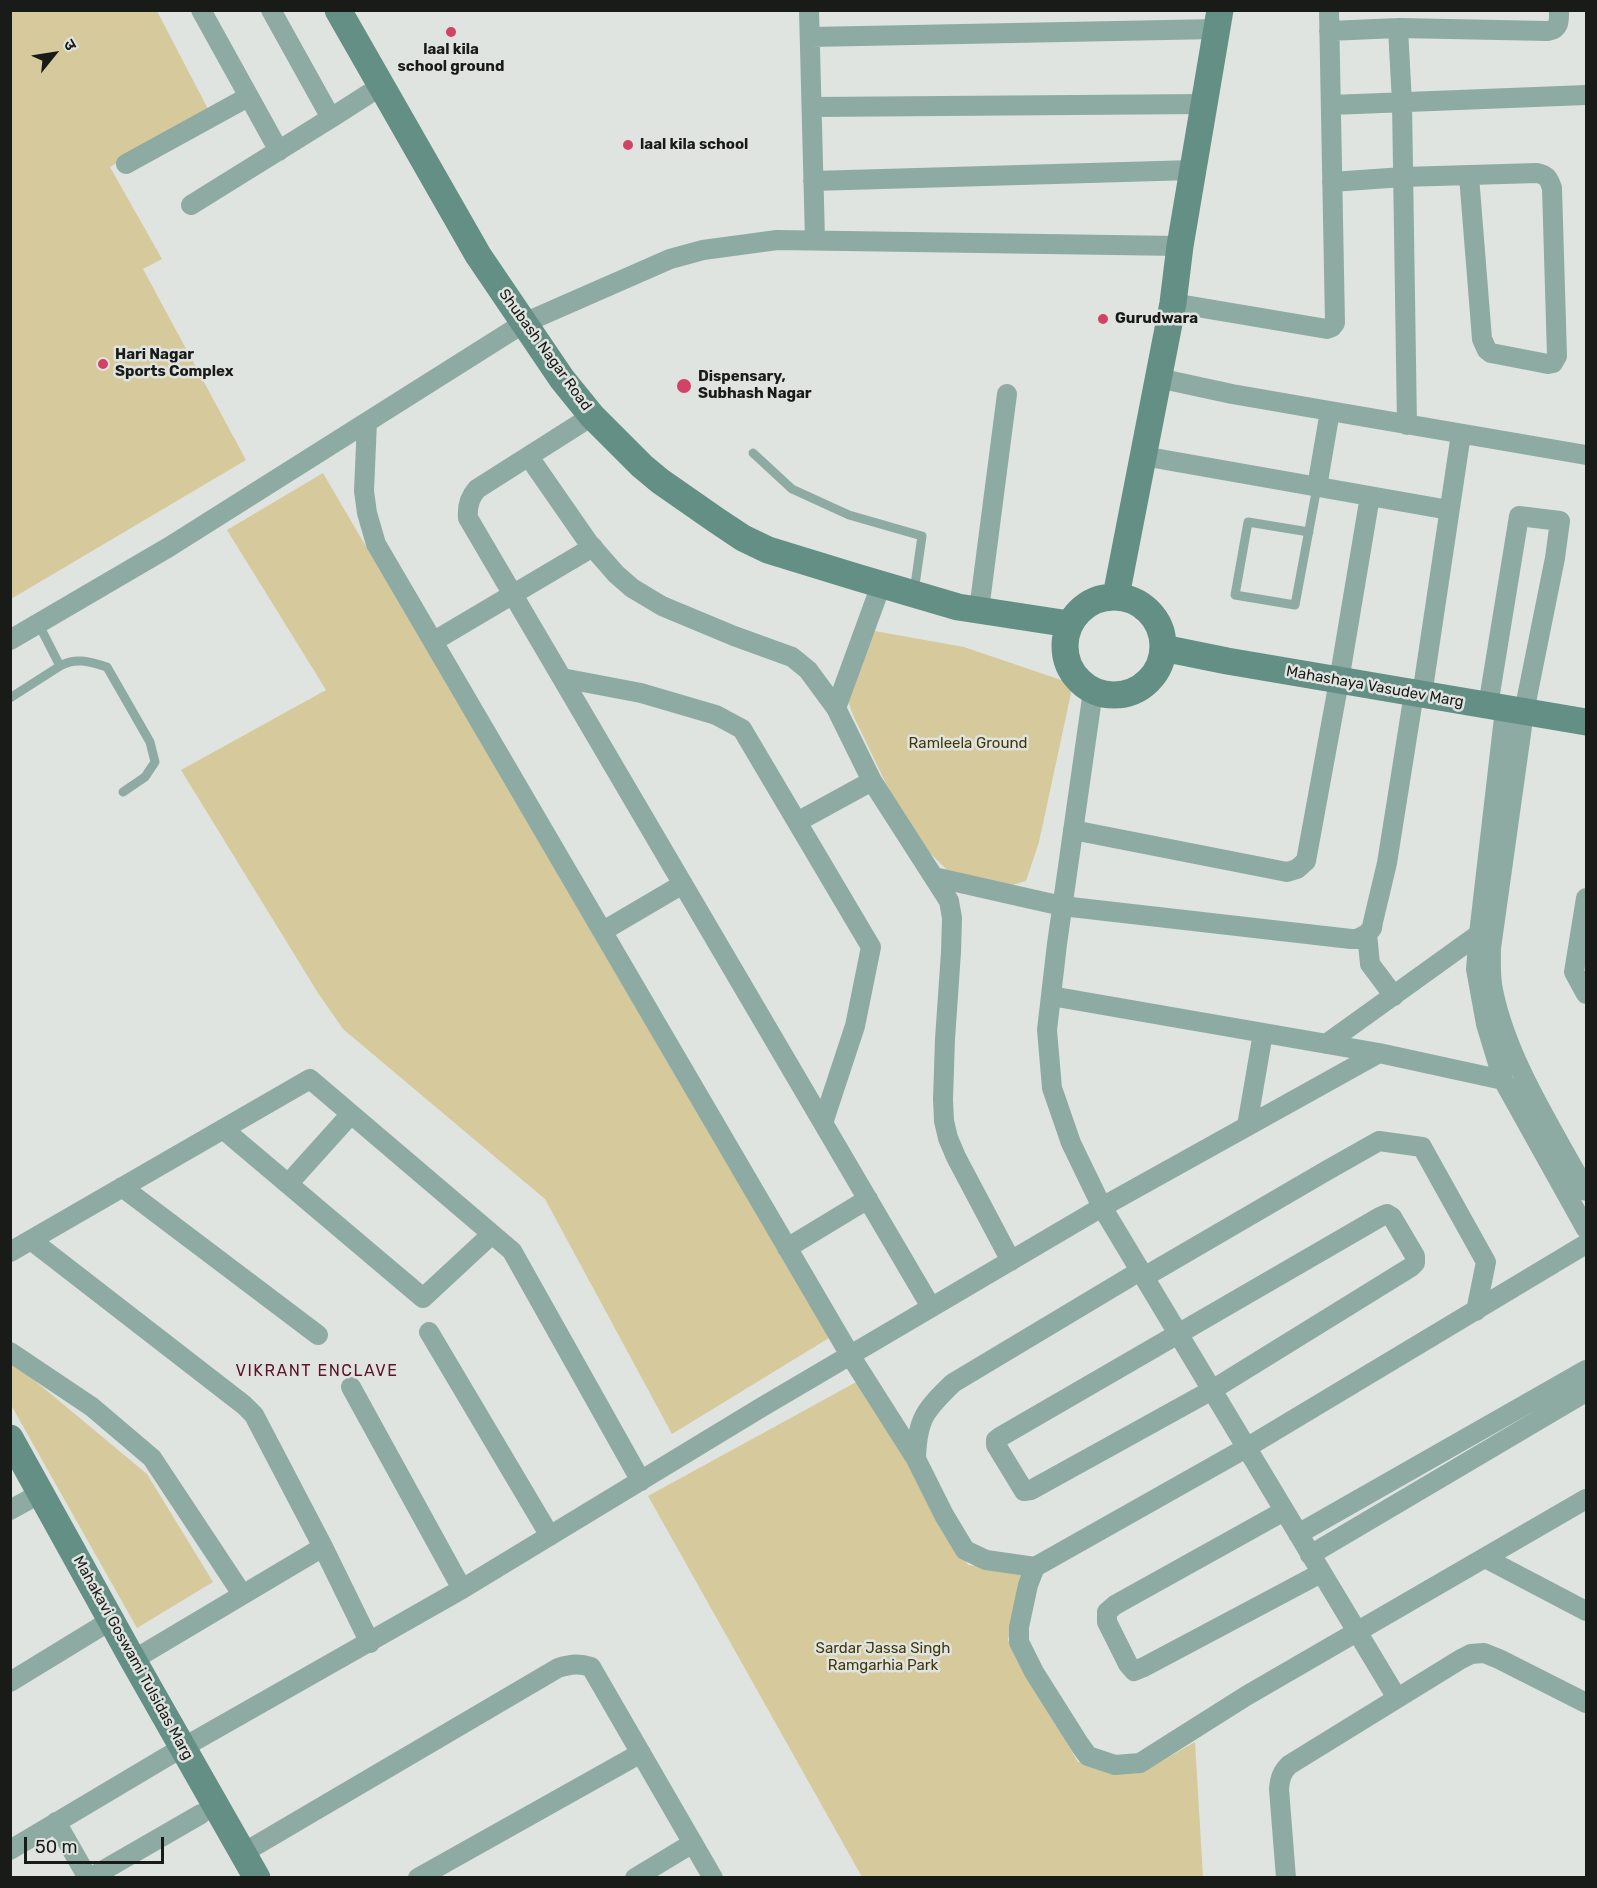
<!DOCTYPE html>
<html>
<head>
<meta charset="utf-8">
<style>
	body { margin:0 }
	#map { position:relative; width:1597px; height:1888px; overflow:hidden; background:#e0e4e0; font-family:Rubik,"Noto Sans Devanagari",sans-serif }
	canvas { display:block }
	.frame { position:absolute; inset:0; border:12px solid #191b19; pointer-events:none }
	.north { position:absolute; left:24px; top:24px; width:60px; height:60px; -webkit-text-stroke:4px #e0e4e0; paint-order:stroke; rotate:60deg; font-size:16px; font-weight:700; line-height:24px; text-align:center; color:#191b19 }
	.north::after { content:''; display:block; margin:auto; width:21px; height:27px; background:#191b19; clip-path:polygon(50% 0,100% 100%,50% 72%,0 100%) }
	.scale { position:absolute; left:24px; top:1837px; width:140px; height:27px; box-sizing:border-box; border:3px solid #191b19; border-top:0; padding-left:8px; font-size:18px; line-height:21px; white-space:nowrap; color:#191b19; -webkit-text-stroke:4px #e0e4e0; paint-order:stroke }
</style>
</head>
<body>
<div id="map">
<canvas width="1597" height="1888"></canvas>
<div class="frame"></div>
<div class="north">उ</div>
<div class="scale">50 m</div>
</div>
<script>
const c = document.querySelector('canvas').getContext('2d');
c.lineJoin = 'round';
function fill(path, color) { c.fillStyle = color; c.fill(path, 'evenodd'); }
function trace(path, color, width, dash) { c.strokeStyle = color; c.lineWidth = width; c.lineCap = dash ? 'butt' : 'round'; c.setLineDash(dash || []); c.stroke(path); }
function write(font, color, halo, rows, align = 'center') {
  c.font = font + ' Rubik,sans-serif'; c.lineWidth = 5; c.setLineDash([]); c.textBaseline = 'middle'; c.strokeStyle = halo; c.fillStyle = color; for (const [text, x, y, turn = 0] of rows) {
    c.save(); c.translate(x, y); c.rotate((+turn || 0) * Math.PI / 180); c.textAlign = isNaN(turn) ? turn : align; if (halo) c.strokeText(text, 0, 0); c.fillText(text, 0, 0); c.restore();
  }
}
fill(new Path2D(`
	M10,11H157L209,111L110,167L162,259L143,269L246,460L11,599Z
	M323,473L829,1338L672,1434L545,1199L343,1029L318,993L181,770L326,690L227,530Z
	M869,630L964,647L1073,684L1039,842L1026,881L998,889L949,872L920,843L905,823L853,715L845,693Z
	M10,1360L147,1474L213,1582L137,1628L11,1405Z
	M860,1380L968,1565L1025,1571L1008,1640L1078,1762L1144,1771L1195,1742L1203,1877H862L648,1496Z`), '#d6c99c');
trace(new Path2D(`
	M753,453L792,489L849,515L922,536L914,592
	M1309,532L1248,522L1235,595L1295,605L1317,487
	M60,666C77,657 90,662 107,667L150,742L155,762L145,777L123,792
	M10,698L60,666L38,623`), '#8eaba3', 9);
trace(new Path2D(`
	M201,10L279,151
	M809,10L815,240
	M1398,28L1402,103L1407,425
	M1329,31L1398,28L1548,31C1560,29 1559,21 1559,10
	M810,37L1217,29
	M1331,105L1586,95
	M812,107L1204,104
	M331,118L381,86
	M126,164L248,97
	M813,181L1193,170
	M1332,182L1403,177L1537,173C1547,175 1549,179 1552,188L1557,356L1553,363L1548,364L1491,353L1487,350L1482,339L1469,176
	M191,205L331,118L271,10
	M1173,303L1327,329L1332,327L1335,323L1329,10
	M1158,378L1232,394L1330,411L1586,455
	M592,416L477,489C469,498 467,507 468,518L931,1307
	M367,422L364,491L367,513L376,544L850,1355L916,1459L944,1515L965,1550L986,1560L1035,1567
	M1143,456L1449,510
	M529,457L588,542L616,574L632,588L662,606L734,636L792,657L808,670L836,708L872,781L949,901L952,918L951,952L945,1039L943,1099L944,1121L948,1138L956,1157L1011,1261
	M1317,487L1330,411
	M979,610L1007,394
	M10,640L169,547L524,323L670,259L703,250L777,240L1180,246
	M434,641L593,547
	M562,678L641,693L716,715L742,729L871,947L855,1026L823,1123
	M1093,691L1057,944L1047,1030L1052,1088L1071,1143L1102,1207L1397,1698
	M1422,695L1461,434
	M1488,706L1519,516L1560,521L1555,558L1524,712L1491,948C1491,962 1490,976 1493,990C1507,1060 1552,1128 1586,1191
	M836,708L881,585
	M1505,709L1479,934L1476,969L1486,1024L1503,1080L1586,1229
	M797,822L872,781
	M1073,830L1287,872L1297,869L1306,861L1339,681L1370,496
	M934,877L1062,906L1351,939H1357L1367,934L1372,928L1373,922L1387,863L1414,693
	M1586,898L1574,972L1586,994
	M603,931L683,884
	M1367,934L1370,964L1394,996
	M1051,996L1379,1053
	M1326,1044L1479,934
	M1247,1126L1263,1033
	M223,1129L423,1298L492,1234
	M288,1184L351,1114
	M122,1187L318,1335
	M1387,1214L1392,1217L1415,1256V1263L1411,1267L1212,1390L1031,1490L1024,1491L996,1445V1440L1000,1437L1380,1217Z
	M31,1240L244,1405L254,1415L323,1547L370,1643
	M1586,1244L1246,1448L1035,1567L1028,1585L1019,1627V1642L1034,1672L1080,1745L1088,1756L1115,1765L1140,1763L1246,1696L1586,1499
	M787,1248L868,1199
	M10,1252L310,1079L512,1251L641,1481
	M1144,1277L1326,1171L1379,1141L1422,1147L1486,1262L1476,1311
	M429,1332L550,1536
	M10,1352L92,1407L152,1458L242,1594
	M351,1387L462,1589
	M916,1459C917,1419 925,1410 953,1383L1140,1271
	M10,1510L41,1493
	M1284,1511L1115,1605L1107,1612V1622L1128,1664L1134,1671L1144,1667L1321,1573
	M1298,1534L1586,1370
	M1310,1555L1586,1392
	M1485,1558L1586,1611
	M133,1660L323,1547
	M10,1682L100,1627
	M56,1822L88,1878
	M10,1850L168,1756L462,1589L762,1407L1102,1207L1379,1053L1503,1080
	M243,1853L558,1668C571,1664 579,1663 591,1667L713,1878
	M90,1878L201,1814
	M418,1878L641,1753
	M635,1878L693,1843
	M1286,1878L1279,1789C1280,1778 1282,1772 1289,1765L1461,1659L1471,1654L1484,1653L1499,1659L1586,1703`), '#8eaba3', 20);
trace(new Path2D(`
	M338,10L478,255L562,379L592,416L642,466L660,481L716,520L743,538L768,550L856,577L958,607L1069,624
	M1116,596L1173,303L1180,246L1220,10
	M1065 646a49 49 0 1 1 98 0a49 49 0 1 1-98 0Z
	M1163,648L1227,661L1586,722
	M10,1438L133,1660L257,1878`), '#638f85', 27);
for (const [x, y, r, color] of [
	[451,32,6,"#d14266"],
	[628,145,6,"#d14266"],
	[1103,319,6,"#d14266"],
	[103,364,6,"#d14266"],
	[684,386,8,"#d14266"]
]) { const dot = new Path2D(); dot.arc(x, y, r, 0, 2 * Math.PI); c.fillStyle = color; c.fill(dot); trace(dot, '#e0e4e0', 2); }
write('bold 15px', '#191b19', '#e0e4e0', [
	["laal kila",451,50,"center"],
	["school ground",451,67,"center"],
	["laal kila school",640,145],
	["Gurudwara",1115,319],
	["Hari Nagar",115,355],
	["Sports Complex",115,372],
	["Dispensary,",698,377],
	["Subhash Nagar",698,394]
], 'left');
write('15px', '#191b19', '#e0e4e0', [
	["Shubash Nagar Road",545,350,54],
	["Mahashaya Vasudev Marg",1375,687,10],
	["Mahakavi Goswami Tulsidas Marg",133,1658,61]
]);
write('15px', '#44380a', '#e0e4e0', [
	["Ramleela Ground",968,744],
	["Sardar Jassa Singh",883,1649],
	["Ramgarhia Park",883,1666]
]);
c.letterSpacing = '1.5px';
write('16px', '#5a1527', '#e0e4e0', [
	["VIKRANT ENCLAVE",317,1371]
]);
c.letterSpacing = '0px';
</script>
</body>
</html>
